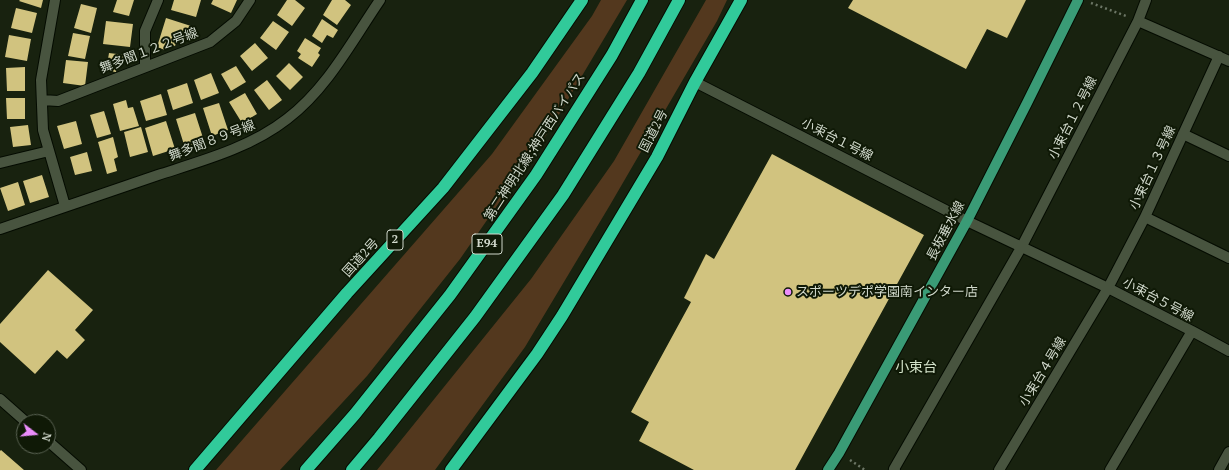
<!DOCTYPE html>
<html>
<head>
<meta charset="utf-8">
<style>
	body { margin:0 }
	#map { position:relative; width:1229px; height:470px; overflow:hidden; background:#18220f; font-family:"PT Serif",serif }
	canvas { display:block }
	.north { position:absolute; left:16px; top:414px; width:40px; height:40px; box-sizing:border-box; background:#0f1906; border:1px solid #5c6555; border-radius:50%; rotate:106deg; font-size:11px; font-weight:700; line-height:16px; text-align:center; color:#d0d8cb }
	.north::after { content:''; display:block; margin:auto; width:14px; height:18px; background:#eb8dfb; clip-path:polygon(50% 0,100% 100%,50% 72%,0 100%) }
</style>
</head>
<body>
<div id="map">
<canvas width="1229" height="470"></canvas>
<div class="north">N</div>
</div>
<script>
const c = document.querySelector('canvas').getContext('2d');
c.lineJoin = 'round';
function fill(path, color) { c.fillStyle = color; c.fill(path, 'evenodd'); }
function trace(path, color, width, dash) { c.strokeStyle = color; c.lineWidth = width; c.lineCap = dash ? 'butt' : 'round'; c.setLineDash(dash || []); c.stroke(path); }
function write(font, color, halo, rows, align = 'center') {
  c.font = font + ' "PT Serif","Noto Sans JP",serif'; c.lineWidth = 4; c.setLineDash([]); c.textBaseline = 'middle'; c.strokeStyle = halo; c.fillStyle = color; for (const [text, x, y, turn = 0] of rows) {
    c.save(); c.translate(x, y); c.rotate((+turn || 0) * Math.PI / 180); c.textAlign = isNaN(turn) ? turn : align; if (halo) c.strokeText(text, 0, 0); c.fillText(text, 0, 0); c.restore();
  }
}
fill(new Path2D(`
	M601,0H627L551,128L460,259L367,376L280,470H216L492,154L592,16Z
	M706,0H727L717,21L610,205L525,347L435,470H377L531,279L614,161Z`), '#53381e');
fill(new Path2D(`
	M20,0H43L41,8L19,1Z
	M117,0H134L129,16L113,12Z
	M174,0H201L196,17L171,10Z
	M213,0H237L231,13L211,4Z
	M287,0H295L305,8L292,26L277,15Z
	M332,0H345L351,5L337,25L323,15Z
	M853,0H1026L1007,38L987,29L966,69L848,8Z
	M81,4L97,8L91,33L74,28Z
	M16,8L37,13L32,33L11,28Z
	M166,18L191,26L187,41L178,38L175,46L167,43L165,50L157,47Z
	M322,19L338,30L333,38L327,35L322,43L312,36Z
	M106,21L133,24L130,47L103,44Z
	M273,21L289,32L276,50L260,38Z
	M73,33L90,36L85,59L68,56Z
	M9,35L31,39L27,61L5,57Z
	M305,38L321,48L318,53L320,55L312,67L298,58L301,54L297,51Z
	M255,43L268,58L252,71L240,56Z
	M109,53L125,55L124,61L118,60L116,72L106,71Z
	M66,60L88,62L85,86L63,83Z
	M289,63L303,77L290,90L276,76Z
	M236,66L246,82L231,91L221,74Z
	M25,67V91H7L6,68Z
	M211,73L219,93L201,100L194,80Z
	M267,80L282,100L269,110L254,90Z
	M187,83L193,103L173,110L167,90Z
	M245,93L257,114L242,123L229,102Z
	M161,94L167,115L146,121L140,101Z
	M6,98H25V119H7Z
	M126,100L128,108L133,107L139,126L120,131L113,104Z
	M219,103L228,130L212,136L203,108Z
	M104,111L111,134L97,138L90,115Z
	M195,113L204,141L185,148L176,119Z
	M76,121L82,144L64,149L57,126Z
	M166,121L175,149L153,156L145,128Z
	M28,125L31,145L13,147L10,127Z
	M141,127L148,152L130,157L124,132Z
	M113,137L118,157L114,159L117,171L107,174L98,142Z
	M87,152L92,171L75,175L70,157Z
	M772,154L924,235L795,470H694L639,441L649,422L631,412L691,302L684,298L706,254L714,259Z
	M42,175L49,197L30,203L23,181Z
	M18,182L25,205L8,211L0,188Z
	M48,270L93,310L75,330L85,340L67,359L57,350L35,374L0,342V324Z
	M1,450L24,470H0V451Z`), '#d1c37f');
const minor = new Path2D(`
	M55,0L41,80L43,130L65,206
	M1138,21L1229,61
	M145,67V31L158,0
	M695,82L967,221L1108,288L1192,331L1110,470
	M42,100L58,101L210,42L236,21L250,0
	M1183,134L1229,156
	M0,163L49,151
	M1145,217L1229,258
	M0,229C52,211 105,193 158,175C201,161 250,148 287,119C327,89 352,41 380,0
	M1192,331L1229,351
	M0,399L26,422
	M48,441L81,470
	M895,470L894,469L1022,246L1138,21L1146,0
	M999,470L1108,288L1145,217L1219,56
	M1219,470L1229,452`);
const major = new Path2D(`
	M828,470L839,453L967,221L1027,103L1078,0`);
const highway = new Path2D(`
	M195,470L347,293L443,188L532,73L582,0
	M306,470L355,414L450,295L536,175L612,55L642,0
	M352,470L379,438L475,317L563,195L639,73L679,0
	M451,470L537,354L562,316L657,157L695,82L741,0`);
trace(minor, '#040b00', 12);
trace(major, '#040b00', 12);
trace(highway, '#040b00', 14);
trace(new Path2D(`
	M1091,3L1126,16
	M850,460L865,470`), '#6c7665', 2.5, [2, 3]);
trace(minor, '#48543f', 10);
trace(major, '#3a9b76', 10);
trace(highway, '#31ca9a', 12);
for (const [x, y, r, color] of [
	[788,292,4,"#eb8dfb"]
]) { const dot = new Path2D(); dot.arc(x, y, r, 0, 2 * Math.PI); c.fillStyle = color; c.fill(dot); trace(dot, '#0f1906', 1.5); }
for (const [x, y, w] of [
	[395,240,16],
	[487,244,30]
]) { const box = new Path2D(); box.roundRect(x - w / 2, y - 10, w, 20, 3); c.fillStyle = '#0f1906'; c.fill(box); trace(box, '#d0d8cb', 1); }
write('bold 12px', '#d0d8cb', null, [
	["2",395,240],
	["E94",487,244]
]);
write('13px', '#d0d8cb', '#0f1906', [
	["舞多聞１２２号線",149,51,-21],
	["小束台１２号線",1073,118,-63],
	["国道2号",654,131,-63],
	["小束台１号線",837,140,27],
	["舞多聞８９号線",212,141,-21],
	["第二神明北線;神戸西バイパス",535,147,-57],
	["小束台１３号線",1153,168,-65],
	["長坂垂水線",946,231,-62],
	["国道2号",361,258,-48],
	["小束台５号線",1158,300,28],
	["小束台４号線",1043,372,-59]
]);
write('13px', '#d0d8cb', '#0f1906', [
	["スポーツデポ学園南インター店",796,292]
], 'left');
write('14px', '#d4e3ca', '#0f1906', [
	["小束台",916,368]
]);
</script>
</body>
</html>
